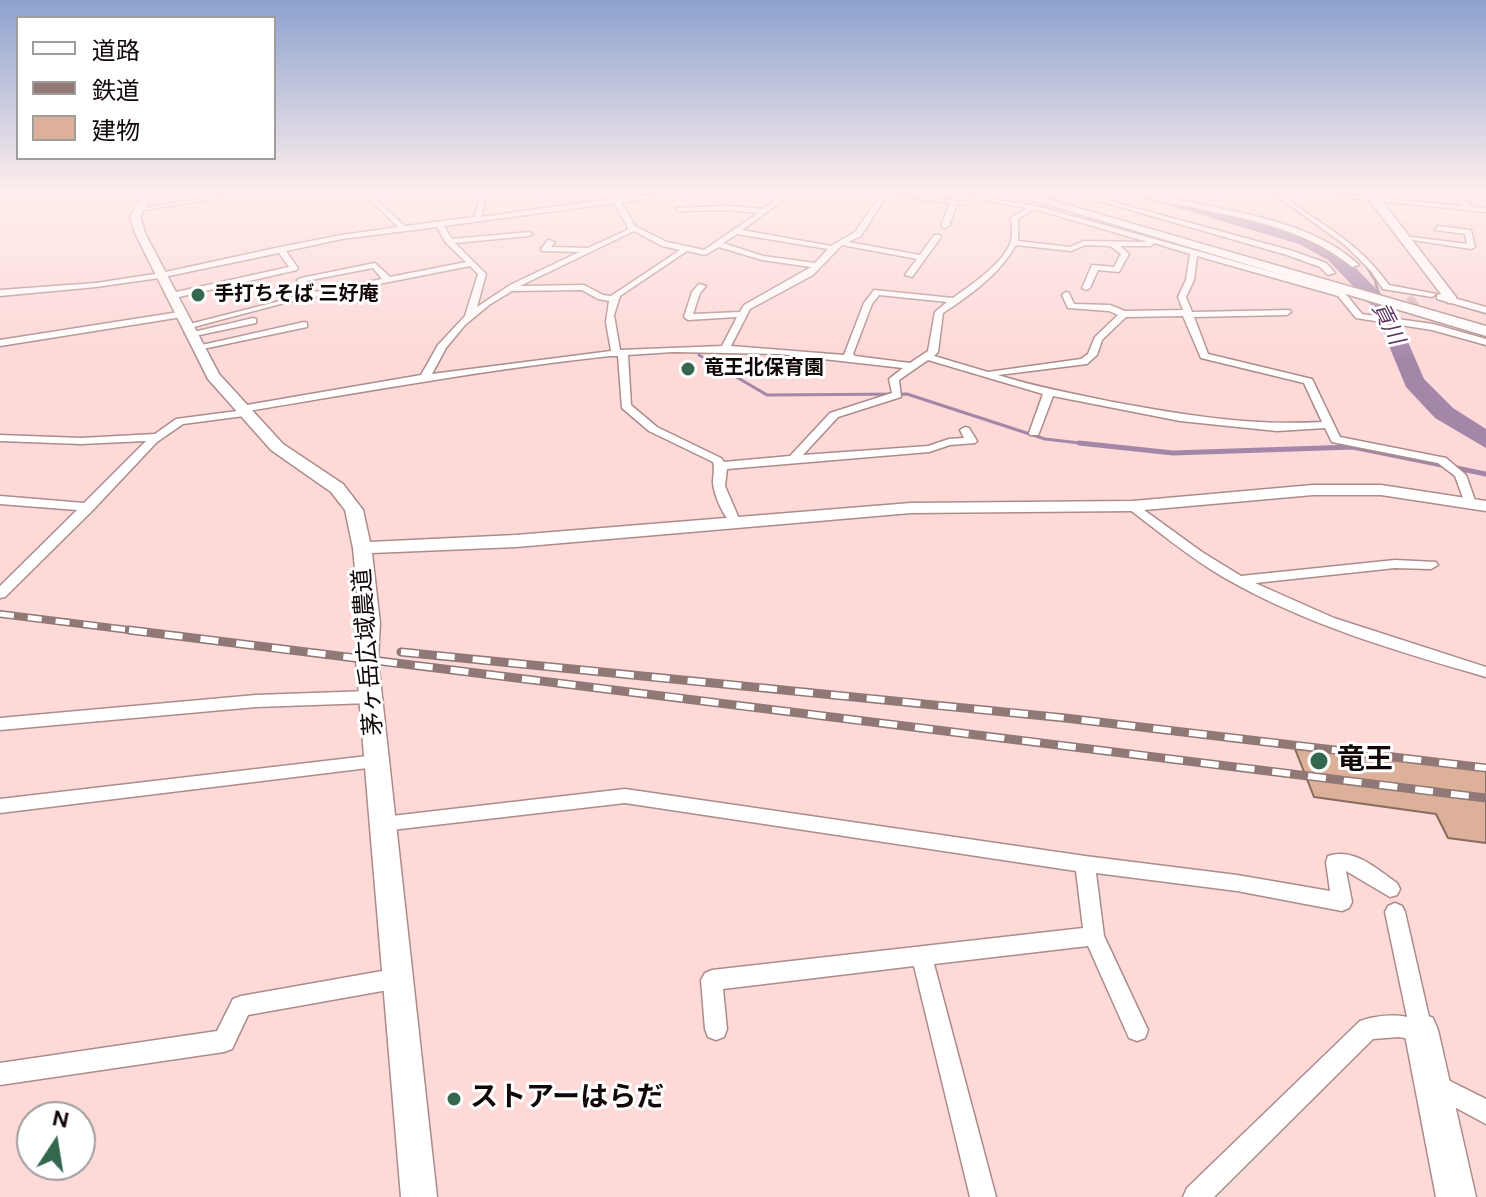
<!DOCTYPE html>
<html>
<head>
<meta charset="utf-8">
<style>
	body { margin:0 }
	#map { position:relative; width:1486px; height:1197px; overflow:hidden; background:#fdd9d8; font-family:"DM Sans","Noto Sans JP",sans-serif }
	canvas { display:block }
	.legend { position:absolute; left:16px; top:16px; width:260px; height:144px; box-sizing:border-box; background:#fff; border:2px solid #a19c9c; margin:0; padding:10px 14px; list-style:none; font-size:24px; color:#130808 }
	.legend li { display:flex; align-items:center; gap:16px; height:40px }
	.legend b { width:40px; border:2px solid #a19c9c }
	.north { position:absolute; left:16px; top:1101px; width:80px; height:80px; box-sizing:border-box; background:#fff; border:2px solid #a19c9c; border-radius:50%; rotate:12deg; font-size:22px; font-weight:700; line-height:32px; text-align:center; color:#130808 }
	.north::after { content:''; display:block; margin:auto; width:28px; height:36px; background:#33684e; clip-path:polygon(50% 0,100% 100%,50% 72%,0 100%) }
</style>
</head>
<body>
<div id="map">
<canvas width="1486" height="1197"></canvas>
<ul class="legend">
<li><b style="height:10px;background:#fff"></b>道路</li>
<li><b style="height:10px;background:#907877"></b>鉄道</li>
<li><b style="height:22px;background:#ddb09a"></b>建物</li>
</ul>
<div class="north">N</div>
</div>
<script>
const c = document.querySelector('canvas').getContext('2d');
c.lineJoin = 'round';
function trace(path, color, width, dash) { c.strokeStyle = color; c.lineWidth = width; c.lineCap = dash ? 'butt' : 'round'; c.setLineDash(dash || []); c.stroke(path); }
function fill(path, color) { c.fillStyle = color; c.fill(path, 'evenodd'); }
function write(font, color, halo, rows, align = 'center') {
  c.font = font + ' "DM Sans","Noto Sans JP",sans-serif'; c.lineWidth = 6; c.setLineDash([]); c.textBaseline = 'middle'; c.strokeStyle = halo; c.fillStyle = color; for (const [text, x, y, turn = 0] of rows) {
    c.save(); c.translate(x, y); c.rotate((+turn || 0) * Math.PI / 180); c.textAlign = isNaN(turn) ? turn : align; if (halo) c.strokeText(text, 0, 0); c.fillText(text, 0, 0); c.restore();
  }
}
trace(new Path2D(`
	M1270,192L1331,234
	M1363,261L1375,280L1380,299
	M699,355L767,395L907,394L1045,439L1097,445`), '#a486a8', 3);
trace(new Path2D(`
	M1079,443L1173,453L1353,447L1486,474`), '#a486a8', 5);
fill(new Path2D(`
	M1124,192H1146L1311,236L1340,252L1392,305L1424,379L1453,408L1486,429V448L1435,418L1406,387L1373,307L1328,260L1299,244Z`), '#a486a8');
const building = new Path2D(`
	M1295,749L1486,766V843L1448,838L1436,814L1314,797Z`);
fill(building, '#ddb09a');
trace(building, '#866b5e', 2);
trace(new Path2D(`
	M1041,205L1065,197
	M1409,297L1412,302`), '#dabab9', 7, [7, 4]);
trace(new Path2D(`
	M1411,300L1418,313`), '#dabab9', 10, [10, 5]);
const street = new Path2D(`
	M244,192H257L139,211L136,209Z
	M362,192H368L405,226L474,217L480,199L471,192H478L486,198L481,217L616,198L686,192L683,194L621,202L635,226L667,242L704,250L758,213L727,210L678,211L676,208L727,206L763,209L787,192H794L742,230L831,246L855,232L881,194L874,192L966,202V204H957L949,226L945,228L941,226L950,203L887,195L861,236L848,242L920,255L934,235H940L941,237L912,277L905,275L917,259L842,245L813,275L750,309L731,346L844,355L864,303L874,290L953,298C972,284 1000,266 1010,244C1013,236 1012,227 1011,218L1027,208L951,194L948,192L1036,206L1344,292L1362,314L1433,324L1486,339V345L1432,330L1356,318L1338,296L1197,256L1194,280L1186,297L1192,312L1290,310L1291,312L1287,315L1194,317L1208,354L1312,379L1340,437L1446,458L1466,475L1476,503L1470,507L1466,506L1455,476L1438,463L1332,442L1325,428L1277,431L1180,421L1053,396L1039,433L1038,435H1030L1029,433L1043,394L928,360L899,380L901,397L838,417L803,455L928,446L949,439L964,438L960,430L965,427L969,428L977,441L975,443L950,445L929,452L727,469L725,486L740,521L734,525C724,519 714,495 713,483C713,475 715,470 713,462L649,431L622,408L618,356H610C489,369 369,391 248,411V415L244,416L183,424L157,442L93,510L5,597L0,598V586L77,510L0,504V496L84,503L146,441L81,444L0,441V435L81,438L155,434L176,419L237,411V407L241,406L421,375L438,345L465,316L478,274L470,266L288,302L186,329L182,326L307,294L297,280L301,278L375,263L390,277L466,262L446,243L437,227L342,239L286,251L298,268L297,270L170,299L166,296L167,294L289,267L279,253L159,278L96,287L0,296V290L96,283L161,273L280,247L342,235L398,227ZM614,203L628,227L627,230L588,248L551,247L555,242L548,240L541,249L542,251L579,252L510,285L477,307L486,274L455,243L529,236L533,234L529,232L452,239L444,226ZM1034,209L1148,242L1084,241L1070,247L1018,241V219ZM634,231L662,246L680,250L611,296L603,295L584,285L520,286ZM737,234L828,249L815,263L763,256L723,243ZM1154,243L1190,254L1186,280L1178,297L1183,310L1125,311L1110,305L1074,304L1069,293L1066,292L1062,295L1068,308L1109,311L1118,315L1095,337L1088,354L1081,359L988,372L934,356L938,352L943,313C969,296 1000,274 1016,245L1071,251L1085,245L1110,246L1121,254L1114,267L1092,265L1082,288L1086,290L1090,288L1098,270L1119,272L1129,254L1120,246H1151ZM719,247L762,260L811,267L744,305L740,312L693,314L700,293L706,286L699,284L692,292L684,317L688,320L737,317L722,346L620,350L614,315L620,296L687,251L705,255ZM373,268L382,279L314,292L306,281ZM582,290L598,299L609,301L606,322L611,351L432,374L446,348L465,325L489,305L512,291ZM879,295L947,302L935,312L928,351L910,363L855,356L853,354L872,304ZM1183,316L1201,358L1304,383L1322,422C1250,426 1183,415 1113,402C1074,394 1036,387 998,375L1087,364L1097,355L1102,340L1126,317ZM673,352L779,354L903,368L889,379L892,393L830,413L790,456L724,462L721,458L657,427L631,405L628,355Z
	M1068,192H1077L1293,251L1326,263L1335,273L1328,275L1320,267L1287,255Z
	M1136,192H1145C1212,210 1306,215 1359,265L1352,267C1307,230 1252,220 1196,208C1176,204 1153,201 1136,192Z
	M1271,192H1277C1319,224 1357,240 1389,285L1436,294L1432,297L1383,289L1371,271L1345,245Z
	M1292,192H1311L1463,206L1449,192H1455L1472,207L1486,208V212Z
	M1438,226L1471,230L1475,247L1471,249L1400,238L1404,236L1467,244L1465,234L1435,230Z
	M1440,294L1486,307V313L1437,299V295Z
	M179,312L183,315L182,317L0,346V340Z
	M253,318L256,319V323L190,337L185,334Z
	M304,322L307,323V327L198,350L193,347Z
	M1133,502L1202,552L1241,576L1395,560L1436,562L1438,565L1431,569L1395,568L1255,583L1334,618L1486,667V677C1396,651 1304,624 1223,577C1189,557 1159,532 1129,509L1127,506Z
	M370,691L376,693L378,697L376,701L370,703L256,707L0,730V718L256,695Z
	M376,755L382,756L384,761L382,766L376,767L0,813V799Z
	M625,789L1085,856L1237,875L1330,891L1326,862L1328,856C1354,847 1377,869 1397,883L1400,889L1397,895L1390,897L1346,871L1352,902L1349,908L1342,911L1237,891L1096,873L1104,936L1148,1030L1145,1038L1137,1041L1129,1038L1088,946L934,964L996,1197H970L914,966L723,989L727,1029L724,1037L716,1040L708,1037L705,1029L701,980L705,973L712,970L1083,928L1076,871L625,803L383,831L377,829L374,824L377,819L383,817Z
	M1395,903L1402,906L1405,912L1432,1030L1429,1038L1421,1041L1399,1037L1373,1039L1214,1197H1183L1187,1188L1360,1021C1374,1016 1393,1014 1407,1017L1385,912L1388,906Z
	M399,968L406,971L409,978L406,985L399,988L248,1015L232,1049L224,1052L0,1085V1063L217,1031L233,999L241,996Z
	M1438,1075L1486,1099V1124L1430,1094L1427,1086L1430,1078Z`);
const secondary = new Path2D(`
	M146,192H155L140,216L145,233L219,374L283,444L343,484L363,510L370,542L516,535L911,503L1133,501L1313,485H1381L1486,501V511L1381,495H1313L1133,511L911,513L516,547L372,553L380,623L378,660L437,1197H401L356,660L360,623L353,548L345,510L331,492L271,450L208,379L135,233L130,216Z
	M1367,192H1375L1456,297V303H1448L1370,201Z`);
const primary = new Path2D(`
	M1421,1013L1433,1018L1438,1030L1476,1197H1436L1404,1030L1409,1018Z`);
const highway = new Path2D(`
	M1006,192H1023L1486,326V336Z`);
trace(street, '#ad8b8b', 3);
trace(secondary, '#ad8b8b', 3);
trace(primary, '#ad8b8b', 3);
trace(highway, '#ad8b8b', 3);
fill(street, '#fff');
fill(secondary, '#fff');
fill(primary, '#fff');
fill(highway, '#fff');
const railFar1 = new Path2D(`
	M0,614L145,632`);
const rail = new Path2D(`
	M129,630L1486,798
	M401,652L1065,718L1486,768`);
trace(railFar1, '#907877', 8);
trace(rail, '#907877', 9);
trace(railFar1, '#fff', 5, [14]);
trace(rail, '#fff', 6, [18]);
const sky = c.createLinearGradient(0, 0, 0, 359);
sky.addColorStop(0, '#8da2ce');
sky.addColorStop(0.53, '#feeeed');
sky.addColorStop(1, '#feeeed00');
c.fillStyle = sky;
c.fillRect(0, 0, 1486, 359);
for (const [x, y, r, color] of [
	[198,295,8,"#33684e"],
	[688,369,8,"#33684e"],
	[1319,761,10,"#33684e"],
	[454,1099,8,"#33684e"]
]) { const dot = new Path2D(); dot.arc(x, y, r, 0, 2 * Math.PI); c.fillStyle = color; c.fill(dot); trace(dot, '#fff', 3); }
write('bold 20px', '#130808', '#fff', [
	["手打ちそば 三好庵",214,295],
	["竜王北保育園",704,369]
], 'left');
write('italic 22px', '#5b3362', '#fff', [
	["貢川",1387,324,63]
]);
write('24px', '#130808', '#fff', [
	["茅ヶ岳広域農道",369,652,-94]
]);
write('bold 28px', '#130808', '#fff', [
	["竜王",1337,761],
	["ストアーはらだ",470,1099]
], 'left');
</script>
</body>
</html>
